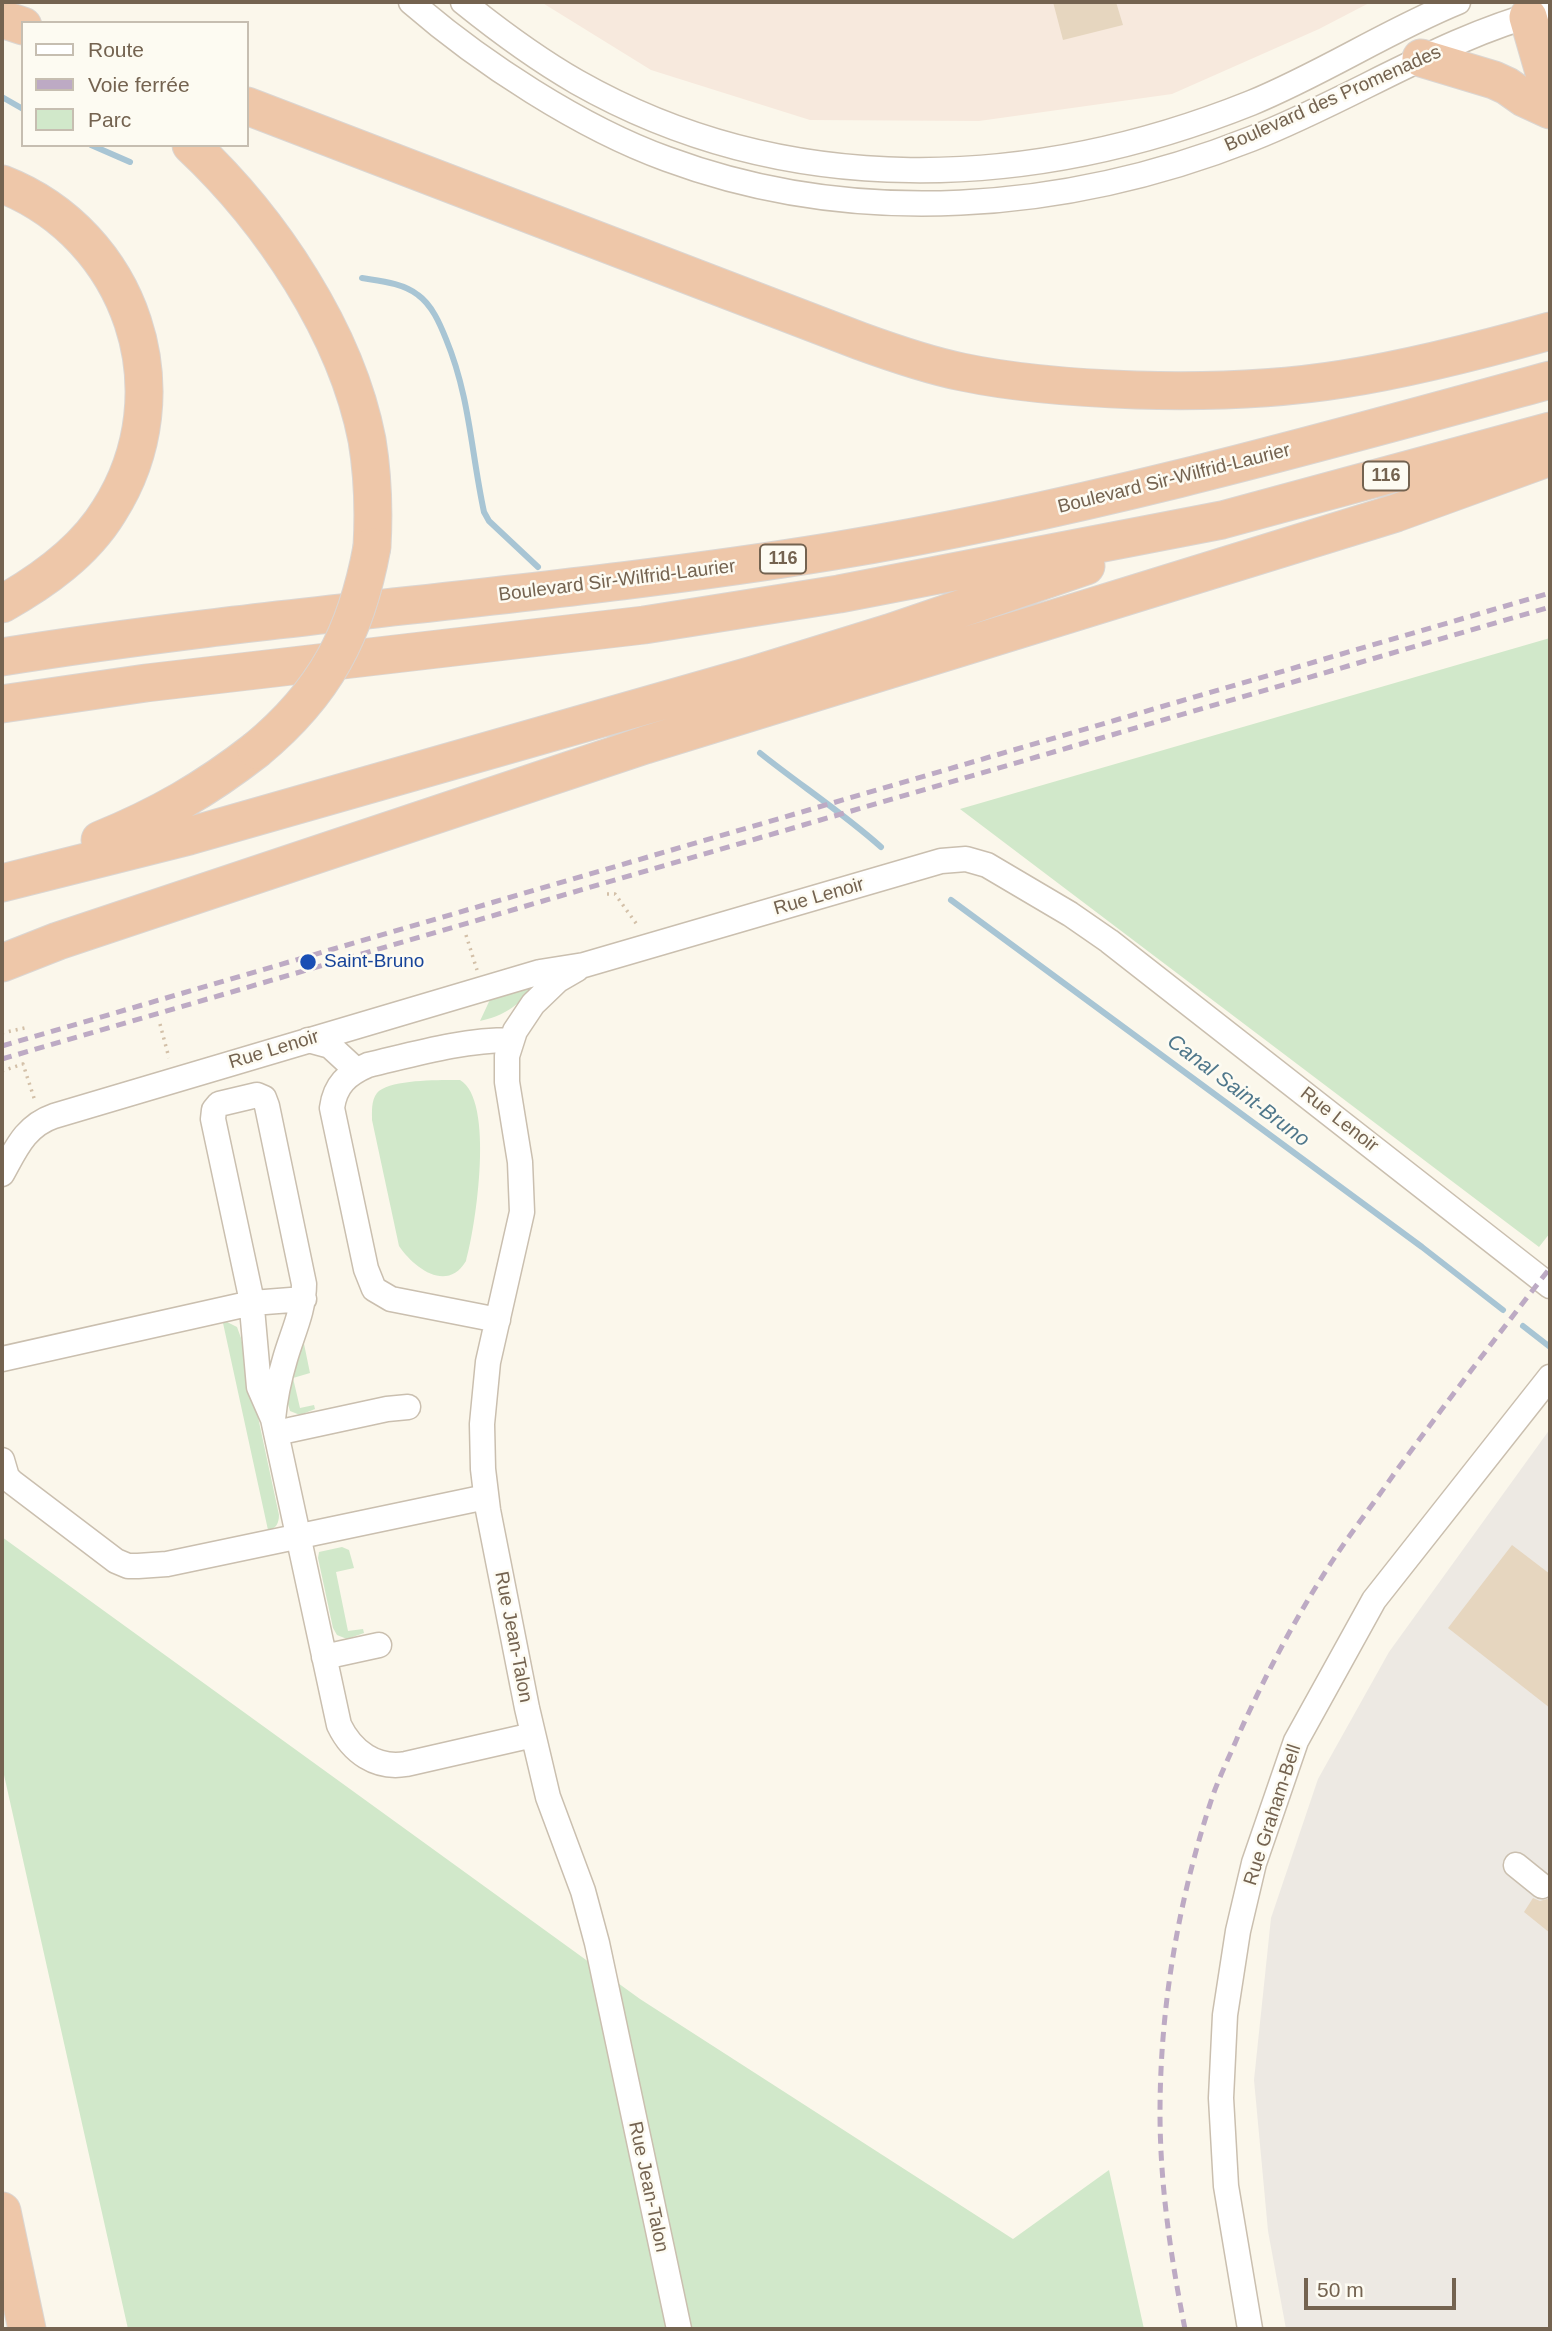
<!DOCTYPE html>
<html>
<head>
<meta charset="utf-8">
<style>
	body { margin:0 }
	#map { position:relative; width:1552px; height:2331px; overflow:hidden; background:#fbf7eb; font-family:Arial,sans-serif }
	canvas { display:block }
	.frame { position:absolute; inset:0; border:4px solid #746350; pointer-events:none }
	.legend { position:absolute; left:21px; top:21px; width:228px; height:126px; box-sizing:border-box; background:#fdfbf2; border:2px solid #c6beb1; margin:0; padding:9px 12px; list-style:none; font-size:21px; color:#746350 }
	.legend li { display:flex; align-items:center; gap:14px; height:35px }
	.legend b { width:35px; border:2px solid #c6beb1 }
	.scale { position:absolute; left:1304px; top:2278px; width:152px; height:32px; box-sizing:border-box; border:4px solid #746350; border-top:0; padding-left:9px; font-size:21px; line-height:24px; white-space:nowrap; color:#746350; -webkit-text-stroke:5px #fdfbf2; paint-order:stroke }
</style>
</head>
<body>
<div id="map">
<canvas width="1552" height="2331"></canvas>
<div class="frame"></div>
<ul class="legend">
<li><b style="height:9px;background:#fff"></b>Route</li>
<li><b style="height:9px;background:#bdaac4"></b>Voie ferrée</li>
<li><b style="height:19px;background:#d1e8ca"></b>Parc</li>
</ul>
<div class="scale">50 m</div>
</div>
<script>
const c = document.querySelector('canvas').getContext('2d');
c.lineJoin = 'round';
function fill(path, color) { c.fillStyle = color; c.fill(path, 'evenodd'); }
function trace(path, color, width, dash) { c.strokeStyle = color; c.lineWidth = width; c.lineCap = dash ? 'butt' : 'round'; c.setLineDash(dash || []); c.stroke(path); }
function write(font, color, halo, rows, align = 'center') {
  c.font = font + ' Arial,sans-serif'; c.lineWidth = 5; c.setLineDash([]); c.textBaseline = 'middle'; c.strokeStyle = halo; c.fillStyle = color; for (const [text, x, y, turn = 0] of rows) {
    c.save(); c.translate(x, y); c.rotate((+turn || 0) * Math.PI / 180); c.textAlign = isNaN(turn) ? turn : align; if (halo) c.strokeText(text, 0, 0); c.fillText(text, 0, 0); c.restore();
  }
}
fill(new Path2D(`
	M541,2H1371L1319,29L1172,94L979,121L810,120L651,70Z`), '#f7e9dd');
fill(new Path2D(`
	M1550,1429V2329H1286L1268,2231L1254,2080L1271,1918L1318,1779L1389,1652Z`), '#ede9e3');
fill(new Path2D(`
	M1550,638V1233L1539,1247L960,809Z
	M545,976C522,999 513,1014 480,1021L494,991Z
	M460,1080C495,1100 476,1226 466,1261C447,1293 414,1268 399,1246L372,1120C372,1111 371,1101 377,1093C389,1079 441,1080 460,1080Z
	M227,1322L237,1327L241,1338L279,1515C279,1523 276,1529 268,1530L223,1323Z
	M303,1339L310,1373L293,1378L300,1408L314,1405L315,1409L300,1415L290,1411L286,1397Z
	M2,1537L640,1999L1013,2239L1109,2170L1144,2329H128L2,1766Z
	M342,1547L349,1550L354,1568L336,1572L348,1631L363,1629L364,1633L347,1639L337,1635L333,1628L318,1558L319,1552Z`), '#d1e8ca');
trace(new Path2D(`
	M2,97L23,109
	M91,145L130,162
	M362,278C380,281 403,283 418,295C432,305 440,324 446,339C470,397 471,452 484,512L489,521L538,567
	M760,753C800,785 843,813 881,847
	M951,900L1422,1247L1503,1310
	M1523,1326L1550,1347`), '#a8c5d4', 6);
fill(new Path2D(`
	M1053,2H1116L1123,25L1063,40Z
	M1512,1545L1550,1574V1708L1448,1628Z
	M1533,1898L1540,1901L1550,1898V1933L1524,1912Z`), '#e6d6bf');
const minor = new Path2D(`
	M411,2C480,62 581,128 667,159C856,229 1066,212 1251,139C1351,100 1445,36 1550,10
	M463,2C499,31 537,59 577,82C787,201 1031,191 1251,103C1322,74 1387,31 1458,2
	M577,969L558,980L533,1004L515,1031L507,1056V1082L520,1162L522,1212L488,1362L482,1424L483,1469L488,1510L527,1708L548,1797L583,1891L597,1943L679,2329
	M308,1040L330,1046L356,1070
	M2,1174C16,1149 25,1126 54,1116L540,972L584,965L941,861L966,859L987,865L1070,914L1109,941L1550,1286
	M498,1320L391,1299L374,1289L366,1269L332,1108C335,1085 347,1074 368,1065C415,1054 462,1040 511,1040
	M2,1359L252,1303L304,1299
	M273,1419L259,1387L251,1297L213,1119L214,1110L219,1104L257,1095L264,1098L267,1106L304,1284C304,1311 292,1334 285,1359C279,1379 275,1398 273,1419L339,1725C352,1752 376,1769 406,1764L533,1735
	M276,1433L387,1409L408,1407
	M2,1460L7,1477L12,1482L116,1561L128,1566H138L167,1564L486,1497
	M324,1657L379,1645
	M1516,1865L1542,1886
	M1250,2329L1226,2186L1221,2098L1225,2015L1238,1931L1254,1863L1296,1741L1374,1600L1550,1377`);
const highway = new Path2D(`
	M1528,17L1550,93
	M2,19L23,26
	M1421,58L1494,80L1507,86L1524,98L1550,110
	M247,106L860,341C893,353 927,365 962,372C1019,384 1077,388 1136,390C1205,392 1275,390 1343,379C1413,368 1482,350 1550,331
	M191,145C271,220 346,332 367,440C373,476 374,511 372,547
	M2,184C132,235 185,392 109,511C84,552 43,581 2,604
	M2,657C278,613 558,596 834,551C1077,511 1313,445 1550,380
	M2,704L146,683L644,625L839,594L1222,520L1550,431
	M100,840C159,816 206,789 256,750
	M2,883L189,836L753,675L889,633L1086,566
	M2,963L58,941L645,745L1396,513L1550,457
	M2,2211L27,2329`);
trace(minor, '#cabfaf', 27);
trace(highway, '#dbd6d2', 39);
trace(new Path2D(`
	M607,894H615L638,926
	M466,935L477,970
	M160,1024L169,1058
	M2,1033L29,1027
	M2,1071L23,1064L35,1101`), '#d3c0a8', 3.5, [2, 5]);
trace(minor, '#fff', 24);
trace(highway, '#eec7a9', 37);
trace(new Path2D(`
	M2,1046L1550,593
	M2,1059L1550,607
	M1185,2329C1171,2259 1160,2185 1160,2113C1160,2008 1178,1902 1211,1801C1218,1779 1229,1758 1238,1736C1265,1676 1296,1616 1333,1560C1352,1531 1374,1503 1394,1474C1445,1404 1497,1336 1550,1268`), '#bdaac4', 5, [10, 7]);
const highwayBridge = new Path2D(`
	M256,750C325,693 356,634 372,547`);
trace(highwayBridge, '#dbd6d2', 39, []);
trace(highwayBridge, '#eec7a9', 37);
for (const [x, y, r, color] of [
	[308,962,9,"#1a4fb4"]
]) { const dot = new Path2D(); dot.arc(x, y, r, 0, 2 * Math.PI); c.fillStyle = color; c.fill(dot); trace(dot, '#fdfbf2', 2.5); }
for (const [x, y, w] of [
	[1386,476,46],
	[783,559,46]
]) { const box = new Path2D(); box.roundRect(x - w / 2, y - 14.5, w, 29, 5); c.fillStyle = '#fdfbf2'; c.fill(box); trace(box, '#746350', 2); }
write('bold 18px', '#746350', null, [
	["116",1386,476],
	["116",783,559]
]);
write('19px', '#746350', '#fdfbf2', [
	["Boulevard des Promenades",1333,99,-24],
	["Boulevard Sir-Wilfrid-Laurier",1174,479,-14],
	["Boulevard Sir-Wilfrid-Laurier",617,581,-7],
	["Rue Lenoir",819,897,-16],
	["Rue Lenoir",274,1050,-17],
	["Rue Lenoir",1339,1120,38],
	["Rue Jean-Talon",513,1637,79],
	["Rue Graham-Bell",1273,1815,-72],
	["Rue Jean-Talon",648,2187,78]
]);
write('19px', '#164399', '#fdfbf2', [
	["Saint-Bruno",324,962]
], 'left');
write('italic 21px', '#4f778b', '#fdfbf2', [
	["Canal Saint-Bruno",1238,1091,37]
]);
</script>
</body>
</html>
